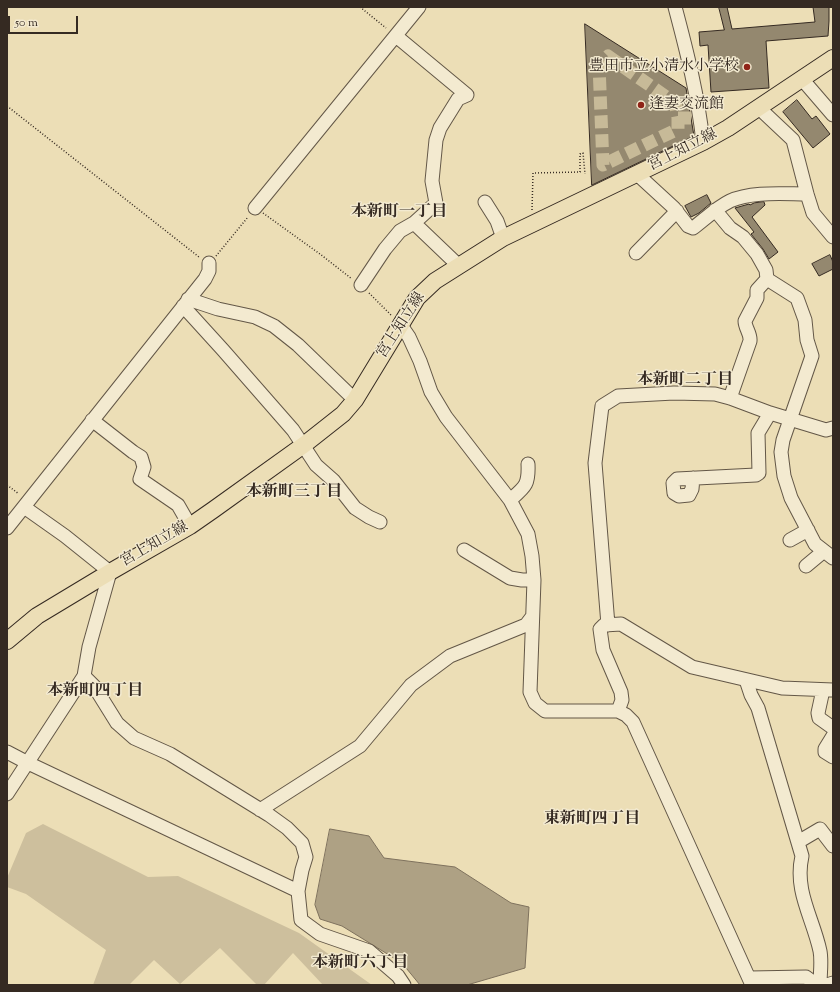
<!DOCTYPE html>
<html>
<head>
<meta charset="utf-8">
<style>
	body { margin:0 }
	#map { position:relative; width:840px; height:992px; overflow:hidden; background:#ecdeb6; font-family:"Sorts Mill Goudy",serif }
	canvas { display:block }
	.frame { position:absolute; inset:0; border:8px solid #352a22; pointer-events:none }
	.scale { position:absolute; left:8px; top:16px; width:70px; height:18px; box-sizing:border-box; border:2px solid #352a22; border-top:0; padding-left:5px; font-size:12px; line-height:14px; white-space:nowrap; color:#352a22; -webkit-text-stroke:3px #f3ead0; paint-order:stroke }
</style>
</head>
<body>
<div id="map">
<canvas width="840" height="992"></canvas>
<div class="frame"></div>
<div class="scale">50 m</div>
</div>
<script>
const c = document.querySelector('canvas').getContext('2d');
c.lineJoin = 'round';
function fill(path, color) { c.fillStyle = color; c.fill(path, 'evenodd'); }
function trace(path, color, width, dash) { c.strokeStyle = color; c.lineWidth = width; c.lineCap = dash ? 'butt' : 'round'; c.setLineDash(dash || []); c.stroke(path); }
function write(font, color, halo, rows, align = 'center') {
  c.font = font + ' "Sorts Mill Goudy","Noto Serif JP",serif'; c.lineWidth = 3; c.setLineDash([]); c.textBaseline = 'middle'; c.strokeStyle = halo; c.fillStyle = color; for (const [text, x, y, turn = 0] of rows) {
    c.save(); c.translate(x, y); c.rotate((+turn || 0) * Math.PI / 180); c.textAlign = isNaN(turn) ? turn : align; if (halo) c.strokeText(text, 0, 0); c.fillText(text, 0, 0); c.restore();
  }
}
fill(new Path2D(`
	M43,824L148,877L178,876L299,933L372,985H323L293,953L264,985H257L220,948L180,984L154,960L129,985H93L106,950L26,894L7,887V878L26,833Z`), '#cdbf9d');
const water = new Path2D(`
	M330,829L369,836L384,858L455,867L511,903L529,907L525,968L467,985H420L402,963L342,926L320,919L315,905Z`);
fill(water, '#aea184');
trace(water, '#7e715d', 1);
const building = new Path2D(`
	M719,7H727L732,29L815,22L813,7H829V21L828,36L766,41L769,88L711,92L708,45L700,46L699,32L724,30Z
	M585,24L686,88L694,136L592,185Z
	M797,100L812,119L816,116L830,134L813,148L783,112Z
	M707,195L711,203L699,213L691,217L685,206Z
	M764,202L765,205L752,217L778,252L769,259L763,249L751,234L754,232L735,208L749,204L750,205L754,203Z
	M830,255L833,262V269L819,276L812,264Z`);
fill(building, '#94886f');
trace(building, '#352a22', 1);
trace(new Path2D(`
	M608,56L675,103L678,118V129L603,165L599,65Z
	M678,118H694`), '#c7ba98', 13, [13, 6]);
const minor = new Path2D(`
	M675,7C687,52 698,96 703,142
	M396,36L467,95L458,99L440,128L436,140L432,181L436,203L414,223
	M802,79L833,115
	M759,108L793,140L807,194L813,213L833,237
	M637,174L674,208L688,226L693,228C705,219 716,208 730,201C751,191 784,194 807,194
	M485,202L497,221L503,238
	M255,208L419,7
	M715,210L730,228L743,237L757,254L766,270L767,279
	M636,253L677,211
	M361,285L385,249L400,231L414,223L459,266
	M188,299L218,309L255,317L274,326L298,345L355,400
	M183,306L223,350L293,430L316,465L333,480L355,508L369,517L380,522
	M400,324L409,337L420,361L431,392L446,417L510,500L528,534L532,556L534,580L530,692L535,703L545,711H618L626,715L633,722L752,985
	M730,398L750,341C751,334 745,328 745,321L757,298V290L767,279L797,298L805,320L807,340L812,356L783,440L781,452L784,476L791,498L815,544L833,558
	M92,420L133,452L141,457L144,467L140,479L178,505L190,526
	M693,478L692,489L689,495L679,496L674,493L673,483L677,479L756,475L759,473L758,433L770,413
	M510,500C525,487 529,485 528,464
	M7,528L205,279L209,271V263
	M790,540L808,530
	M464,550L510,578L522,580H534
	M806,566L824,551
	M608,625L595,463L602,406L618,396L674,393L715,394L730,398L770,413L826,430L833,428
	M84,676L94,686L117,723L134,738L170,754L269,815L287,828L302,843L306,857L302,870L298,891L301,920L320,934L369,951L398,976L404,985
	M746,680L751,695L758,708L802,856C794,891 813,918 820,951C822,961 820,974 820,985
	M823,690L818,713L819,718L833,728
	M618,711L622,700L621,692L603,650L600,629L604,625L621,624L692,667L782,688L833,690
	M833,736L825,749V752L833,757
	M7,752L28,763L298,891
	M7,794L84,676L89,647L110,572L65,536L24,507
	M260,810L360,746L411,685L450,656L526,625L532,617
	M798,842L820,829L833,846
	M750,978L806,977L817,985
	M827,985L833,983`);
const major = new Path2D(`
	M7,641L37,616L110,572L190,526L213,510L305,444L343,414L355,400L417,298L435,281L503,238L703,142L728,128L833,58`);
trace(minor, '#635747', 15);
trace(major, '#352a22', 18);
trace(new Path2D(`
	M360,7L386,28
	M7,106L199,257
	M532,210L533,173L580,172V154L583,153L585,174
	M263,213L320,254L352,279
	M216,256L248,217
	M369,293L392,316
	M7,485L19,494`), '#352a22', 1.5, [1, 2]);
trace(minor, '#f3ead0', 13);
trace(major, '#ecdeb6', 16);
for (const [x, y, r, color] of [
	[747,67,4,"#8f2418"],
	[641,105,4,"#8f2418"]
]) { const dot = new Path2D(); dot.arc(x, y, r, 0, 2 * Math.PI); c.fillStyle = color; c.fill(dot); trace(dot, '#f3ead0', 1.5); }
write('15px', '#352a22', '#f3ead0', [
	["豊田市立小清水小学校",739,67],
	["逢妻交流館",649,105,"left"]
], 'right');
write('15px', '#352a22', '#f3ead0', [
	["宮上知立線",683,151,-27],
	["宮上知立線",402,326,-57],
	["宮上知立線",155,545,-30]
]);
write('bold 16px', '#352a22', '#f3ead0', [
	["本新町一丁目",399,213],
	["本新町二丁目",685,381],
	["本新町三丁目",294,493],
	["本新町四丁目",95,692],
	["東新町四丁目",592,820],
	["本新町六丁目",360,964]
]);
</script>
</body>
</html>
